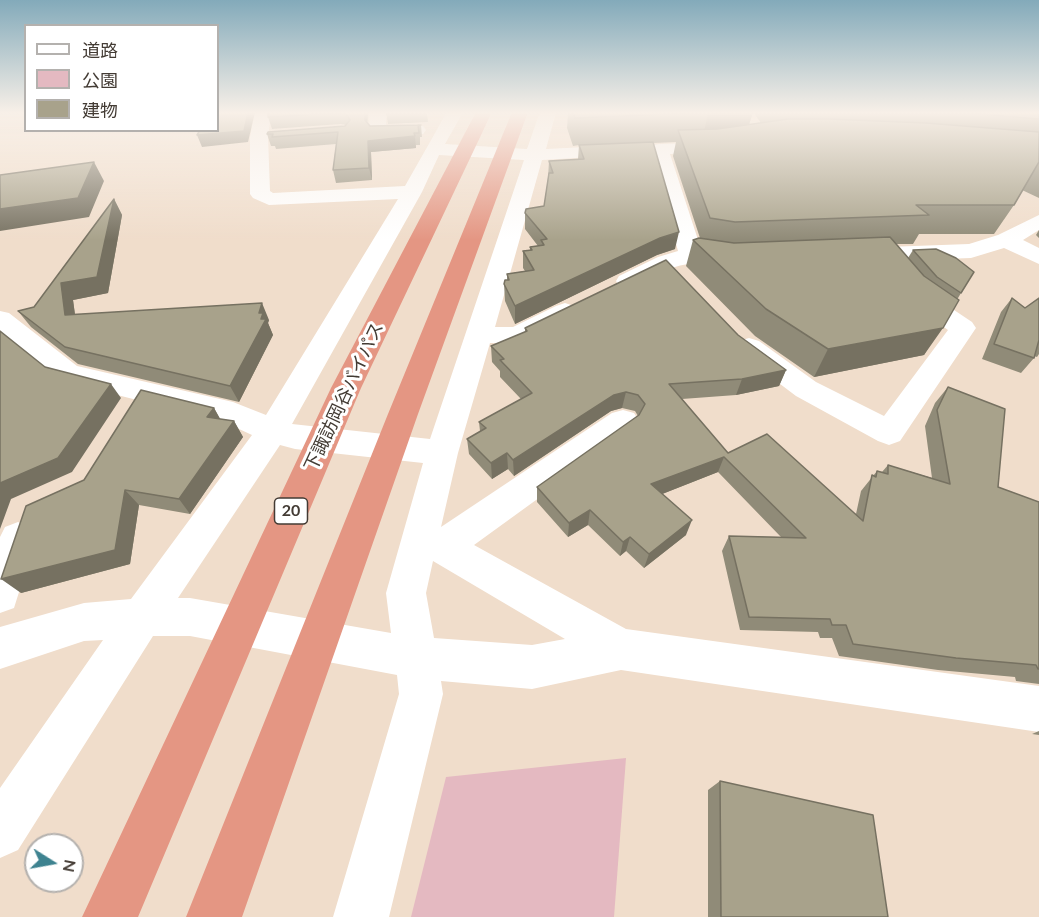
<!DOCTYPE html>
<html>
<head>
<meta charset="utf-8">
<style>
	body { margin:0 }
	#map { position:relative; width:1039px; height:917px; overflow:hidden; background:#f0ddcb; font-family:Lato,"Noto Sans JP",sans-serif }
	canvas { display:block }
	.legend { position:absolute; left:24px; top:24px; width:195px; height:108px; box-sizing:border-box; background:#fff; border:2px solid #b4b1ae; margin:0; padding:8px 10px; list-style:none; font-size:18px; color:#433b34 }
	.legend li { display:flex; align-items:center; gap:12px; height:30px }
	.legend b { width:30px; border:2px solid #b4b1ae }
	.north { position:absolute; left:24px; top:833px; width:60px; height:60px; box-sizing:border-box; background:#fff; border:2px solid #b4b1ae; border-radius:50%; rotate:101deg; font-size:16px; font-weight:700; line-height:24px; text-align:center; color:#433b34 }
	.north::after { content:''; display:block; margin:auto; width:21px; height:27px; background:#3e8390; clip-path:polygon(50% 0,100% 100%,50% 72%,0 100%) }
</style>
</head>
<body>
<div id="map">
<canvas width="1039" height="917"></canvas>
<ul class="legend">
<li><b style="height:8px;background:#fff"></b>道路</li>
<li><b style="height:16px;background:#e4b9c1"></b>公園</li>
<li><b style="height:16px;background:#a8a28b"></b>建物</li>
</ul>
<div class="north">N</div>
</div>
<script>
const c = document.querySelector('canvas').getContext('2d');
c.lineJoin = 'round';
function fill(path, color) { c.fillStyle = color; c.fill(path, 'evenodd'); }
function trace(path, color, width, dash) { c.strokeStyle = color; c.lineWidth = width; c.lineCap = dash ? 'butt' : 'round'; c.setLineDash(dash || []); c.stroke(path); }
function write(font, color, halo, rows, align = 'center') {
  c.font = font + ' Lato,"Noto Sans JP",sans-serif'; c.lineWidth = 6; c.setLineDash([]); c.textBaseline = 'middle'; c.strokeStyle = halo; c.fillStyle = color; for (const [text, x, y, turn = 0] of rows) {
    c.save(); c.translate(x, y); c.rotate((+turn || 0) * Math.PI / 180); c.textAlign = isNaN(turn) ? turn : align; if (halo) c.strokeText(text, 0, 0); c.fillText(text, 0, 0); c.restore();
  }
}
fill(new Path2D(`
	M626,758L614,917H411L446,777Z`), '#e4b9c1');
fill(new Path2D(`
	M255,112H271L268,137L270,191L273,193L405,186L447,112H463L445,144L527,149L540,112H556L546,149L624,145L630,146L633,150L630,154L624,155L542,160L495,327H513L556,306L565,303L574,306L578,311L574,316L528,341L518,343H490L458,453L441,527L612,413L623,410L634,413L639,421L634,429L474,545L626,629L1039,686V732L621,670L532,689L441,681L443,694L389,917H333L399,694L397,675L190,636H153L18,850L0,858V788L103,640L84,641L0,669V627L84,603L131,599L252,435L224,422L58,380L0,332V311L9,313L77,366L233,402L266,415L398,199L269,205L253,198L250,194V137ZM439,155L524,160L430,439L292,424L422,192ZM280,445L295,449L423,463L386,593L391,633L190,598H178ZM433,561L565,639L532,645L434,638L426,593Z
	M370,112H386V126H423L426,130L423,134L417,135H372L369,131Z
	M718,142L724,143L727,147L724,151L670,154L701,249L740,254L744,259L740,264C719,269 697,259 675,267C657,273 640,291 619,286L616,281L619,276L658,257L678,251L650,149L653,145L659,144Z
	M1039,215V230L1023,240L1039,248V264L1004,248L971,258L859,262L851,260L847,255L851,250L859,248L969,244L998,235Z
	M913,284L922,286L927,292L972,322L976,328L900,441L889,445L878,441L796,396L739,353L735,347L739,341L749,338L759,341L816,382L884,416L948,330L909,302L901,291L904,286Z
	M18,522L31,527L36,538L14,608L0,613V537L5,527Z`), '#fff');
fill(new Path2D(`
	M476,112H492L361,388L138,917H82L331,388Z
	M512,112H528L418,414L242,917H186L388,414Z`), '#e49683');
fill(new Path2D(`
	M268,112H368L367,123L370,126L421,125L422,137H420V145H416V148L371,152L372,180L336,183L333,170L336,144L276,149L275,146H271L267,134L345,126L346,125L341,124L272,129L268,117Z
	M386,112H427L428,122L388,124Z
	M568,112H753L749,125L761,123L753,112H1039V198L1022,190L1014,205L994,234H919L913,244H896L908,258L913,250L961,293L924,355L814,377L755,336L686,266L693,240L700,238L673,156L676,142L653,143L675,249L657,255L515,324L505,301L504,284L507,280V274L525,271L523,268V251L530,250V247L538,246L525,229V213L544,206L548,178L549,161L578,159L579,145L573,146L567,128Z
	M114,199L122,215L108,293L73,300L75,314L269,320L268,323L273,335L239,402L78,364L31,327L18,311L34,307Z
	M1039,230V238L1036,235Z
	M1012,298L1025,308L1039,298V354L1037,357L1034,356V358L1021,373L982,359L1001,312Z
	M525,328L738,335L786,370L779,386L736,395L682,399L728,453L856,514L861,491L877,471L882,472L888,465L932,478L925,426L935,403L948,387L998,487L1039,502V684L1016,681L1015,677L938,670L839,656L832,638H820L818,632L740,630L722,551L729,536L781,537L718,472L662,494L686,535L644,568L626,551L620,556L588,525L568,537L537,502V487L638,416L635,411L622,408L611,411L514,476L508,469L492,479L469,454L467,439L480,431L479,422L521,399L500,377V371L492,362L491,346L525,332Z
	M214,408L220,419L234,421L243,437L190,514L139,505L130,564L21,593L84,480Z
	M1039,731V735L1032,734Z
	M720,781L888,917H708V790Z`), '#908b78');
fill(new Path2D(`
	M248,112H255L248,142L202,147L197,135Z
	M365,112H368L367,131L365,120Z
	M716,112H753L746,134L702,141L708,113Z
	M415,136L416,148L371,152L372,180L369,168L368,141Z
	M94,162L104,181L89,217L0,231V209Z
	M114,199L122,215L108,293L73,300L77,331L65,315L61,283Z
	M679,232L675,249L657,255L515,324V306L660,238Z
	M262,303L269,320L268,323L273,335L239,402L230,386Z
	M943,328L924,355L814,377L828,349Z
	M786,370L779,386L736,395L742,379Z
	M111,384L121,398L72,472L11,499L0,529V483Z
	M626,392L622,408L611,411L514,476L513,460L614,395Z
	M214,408L223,424L207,417Z
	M234,421L243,437L190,514L179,499Z
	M507,453L508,469L492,479L491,463Z
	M724,457L718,472L647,500L651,484Z
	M125,490L139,505L130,564L21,593L1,579Z
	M590,510L588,525L568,537L569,523Z
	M692,520L686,535L644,568L649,554Z
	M630,537L626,551L620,556L623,542Z`), '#767161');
const building = new Path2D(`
	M218,112H248L244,131L197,135L200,130H218Z
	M268,112H365V120L370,126L421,125H418L419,133H414L415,136L368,141L369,168L333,170L338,132L272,137L273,134H267L268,132L345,126L350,120L346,114L338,113L268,117Z
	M573,112H716L575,118Z
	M958,112H1039V119Z
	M788,119H829L926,123L1039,132V162L1014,205H916L929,215L735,222L710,218L678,130L717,129Z
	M653,142L679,232L660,238L515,306L504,284L505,280H509L507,274L534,270L523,251L532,250L530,247L544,245L541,240L547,239L525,213L526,209L544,206L549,173H553L549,161L584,159L579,145Z
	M94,162L78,198L0,209V175Z
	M114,199L97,277L61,283L65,315L262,303L259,313H263L261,319H266L230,386L65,347L18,311L34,307Z
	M890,237L924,276L959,300L943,328L828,349L766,309L693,240L699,238L734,243Z
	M936,249L956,258L974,272L961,293L937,277L913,250Z
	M666,260L738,335L786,370L742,379L669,384L728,453L767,434L863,521L872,475L876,477L877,471L888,474V465L950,484L937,410L948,387L1005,409L998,487L1039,502V669H1038L1036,665L956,658L853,644L846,625H832L830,619L749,617L729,536L806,538L724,457L651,484L692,520L649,554L630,537L623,542L590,510L569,523L537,487L639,415L645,404L638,395L626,392L614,395L513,460L507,453L491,463L467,439L486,428L479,422L532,393L500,360L504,359L491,346L527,331L525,328Z
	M1012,298L1025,308L1039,298V340L1034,358L994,344Z
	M0,331L45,367L111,384L58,458L0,483Z
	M141,390L214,408L207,417L234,421L179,499L125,490L115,550L1,579L26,506L84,480Z
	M720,781L873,815L888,917H721Z`);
fill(building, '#a8a28b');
trace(building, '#767161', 1.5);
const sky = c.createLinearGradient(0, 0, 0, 240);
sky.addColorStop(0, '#83aaba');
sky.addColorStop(0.47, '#f8f0e8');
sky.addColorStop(1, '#f8f0e800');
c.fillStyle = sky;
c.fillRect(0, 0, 1039, 240);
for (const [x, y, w] of [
	[291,511,33]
]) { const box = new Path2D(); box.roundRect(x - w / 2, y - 13, w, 26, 4.5); c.fillStyle = '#fff'; c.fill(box); trace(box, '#433b34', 1.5); }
write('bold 16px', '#433b34', null, [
	["20",291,511]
]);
write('18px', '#433b34', '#fff', [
	["下諏訪岡谷バイパス",344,397,-65]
]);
</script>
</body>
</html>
